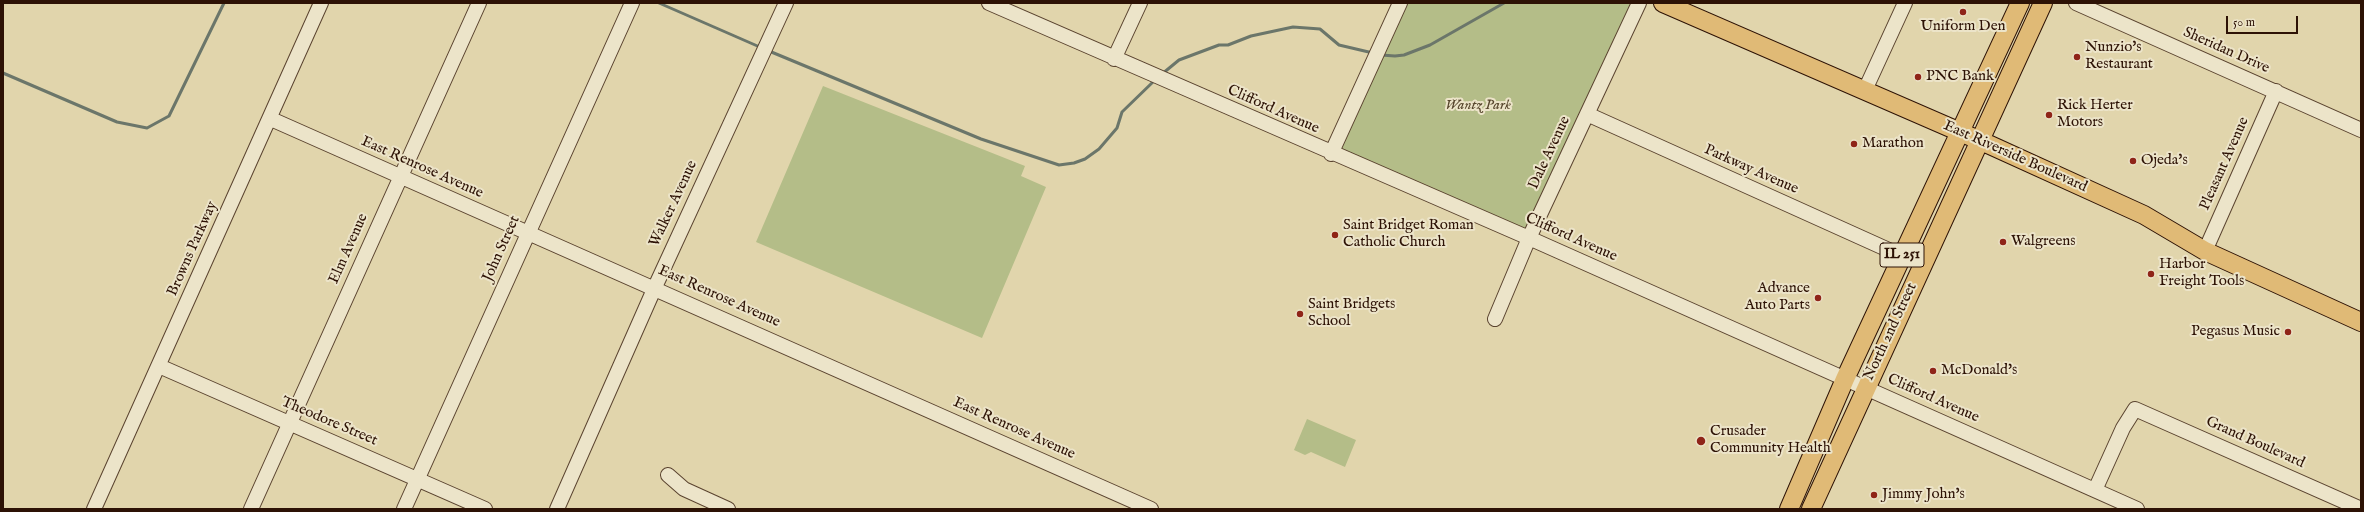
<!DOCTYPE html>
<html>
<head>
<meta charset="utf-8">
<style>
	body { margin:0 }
	#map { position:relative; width:2364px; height:512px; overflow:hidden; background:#e1d5ac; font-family:"IM FELL English",serif }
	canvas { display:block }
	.frame { position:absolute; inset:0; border:4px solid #2d1205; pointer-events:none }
	.scale { position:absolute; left:2226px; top:16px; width:72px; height:18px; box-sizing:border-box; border:2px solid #2d1205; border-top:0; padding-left:5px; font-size:12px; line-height:14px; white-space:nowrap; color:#2d1205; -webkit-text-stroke:3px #ece4c9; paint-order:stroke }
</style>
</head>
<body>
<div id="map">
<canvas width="2364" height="512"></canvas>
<div class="frame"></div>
<div class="scale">50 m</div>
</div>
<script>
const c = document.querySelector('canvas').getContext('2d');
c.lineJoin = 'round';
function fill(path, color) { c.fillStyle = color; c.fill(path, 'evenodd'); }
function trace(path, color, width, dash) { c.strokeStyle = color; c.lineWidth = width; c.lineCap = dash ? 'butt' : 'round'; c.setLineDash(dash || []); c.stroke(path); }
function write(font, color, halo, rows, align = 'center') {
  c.font = font + ' "IM FELL English",serif'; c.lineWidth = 4; c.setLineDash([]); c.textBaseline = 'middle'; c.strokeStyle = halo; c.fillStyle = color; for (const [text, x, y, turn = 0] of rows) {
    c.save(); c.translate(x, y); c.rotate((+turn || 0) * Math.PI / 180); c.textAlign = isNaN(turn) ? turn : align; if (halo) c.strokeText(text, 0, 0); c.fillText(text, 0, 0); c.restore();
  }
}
fill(new Path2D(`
	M1401,3H1639L1529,238L1331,154Z
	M823,86L1025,166L1021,176L1046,187L982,338L756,242Z
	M1307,419L1356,440L1345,467L1311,452L1305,455L1294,450Z`), '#b4bd88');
trace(new Path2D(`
	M659,3L762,48
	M769,51L981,139L1059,165L1074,163L1085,159L1099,149L1117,128L1122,112L1155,80
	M1381,55L1395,56L1404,55L1430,45L1504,3
	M3,73L117,122L147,128L169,116L224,3
	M1162,74L1179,60L1219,45H1228L1251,36L1293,27L1320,29L1339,45L1373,53`), '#6b766a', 3);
const minor = new Path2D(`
	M989,3L1529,238L2137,509
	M2076,3L2361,130
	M1114,59L1140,3
	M1865,90L1905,3
	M1587,114L1902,256
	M271,119L1151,509
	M1331,154L1400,3
	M2205,251L2276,91
	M1495,319L1529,238L1639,3
	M159,366L485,509
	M668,475L684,489L728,509
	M2095,490L2123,428L2135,409L2361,509
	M94,509L321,3
	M251,509L479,3
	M404,509L632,3
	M557,509L655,287L786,3`);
const major = new Path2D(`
	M1663,3L1990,145L2144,215L2205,251L2361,322
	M1789,509L1845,379L2020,3
	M1811,509L2043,3`);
trace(minor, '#5a432f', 16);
trace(major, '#2d1205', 20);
trace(minor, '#ece4c9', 14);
trace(major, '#e0ba76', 18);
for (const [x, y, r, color] of [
	[1963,12,4,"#8f2418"],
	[2077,57,4,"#8f2418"],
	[1918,77,4,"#8f2418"],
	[2049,115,4,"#8f2418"],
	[1854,144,4,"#8f2418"],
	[2133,161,4,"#8f2418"],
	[1335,235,4,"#8f2418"],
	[2003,242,4,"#8f2418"],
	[2151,274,4,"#8f2418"],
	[1818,298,4,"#8f2418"],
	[1300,314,4,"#8f2418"],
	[2288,332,4,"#8f2418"],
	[1933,371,4,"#8f2418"],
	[1701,441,5,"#8f2418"],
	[1874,495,4,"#8f2418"]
]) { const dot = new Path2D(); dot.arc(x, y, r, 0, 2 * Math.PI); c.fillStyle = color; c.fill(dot); trace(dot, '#ece4c9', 1.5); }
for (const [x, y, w] of [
	[1902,255,44]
]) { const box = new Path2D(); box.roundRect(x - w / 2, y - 12, w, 24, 3); c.fillStyle = '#ece4c9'; c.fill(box); trace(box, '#2d1205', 1); }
write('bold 14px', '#2d1205', null, [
	["IL 251",1902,255]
]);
write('15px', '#2d1205', '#ece4c9', [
	["Uniform Den",1963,27,"center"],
	["Nunzio's",2085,48],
	["Restaurant",2085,65],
	["PNC Bank",1926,77],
	["Rick Herter",2057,106],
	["Motors",2057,123],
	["Marathon",1862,144],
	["Ojeda's",2141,161],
	["Saint Bridget Roman",1343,226],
	["Catholic Church",1343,243],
	["Walgreens",2011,242],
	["Harbor",2159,265],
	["Freight Tools",2159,282],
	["Advance",1810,289,"right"],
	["Auto Parts",1810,306,"right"],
	["Saint Bridgets",1308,305],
	["School",1308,322],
	["Pegasus Music",2280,332,"right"],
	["McDonald's",1941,371],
	["Crusader",1710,432],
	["Community Health",1710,449],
	["Jimmy John's",1882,495]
], 'left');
write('15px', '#2d1205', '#ece4c9', [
	["Sheridan Drive",2226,51,24],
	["Clifford Avenue",1273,110,24],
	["Dale Avenue",1550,153,-65],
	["East Riverside Boulevard",2015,157,24],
	["Pleasant Avenue",2225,164,-66],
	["East Renrose Avenue",422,168,24],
	["Parkway Avenue",1751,170,24],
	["Walker Avenue",674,204,-65],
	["Clifford Avenue",1571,238,24],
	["Browns Parkway",193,249,-66],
	["Elm Avenue",349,249,-66],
	["John Street",502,249,-66],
	["East Renrose Avenue",719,297,24],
	["North 2nd Street",1891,332,-65],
	["Clifford Avenue",1933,399,24],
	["Theodore Street",329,422,23],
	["East Renrose Avenue",1014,429,24],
	["Grand Boulevard",2255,443,24]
]);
write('italic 15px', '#56452c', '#ece4c9', [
	["Wantz Park",1478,106]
]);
</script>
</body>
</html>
